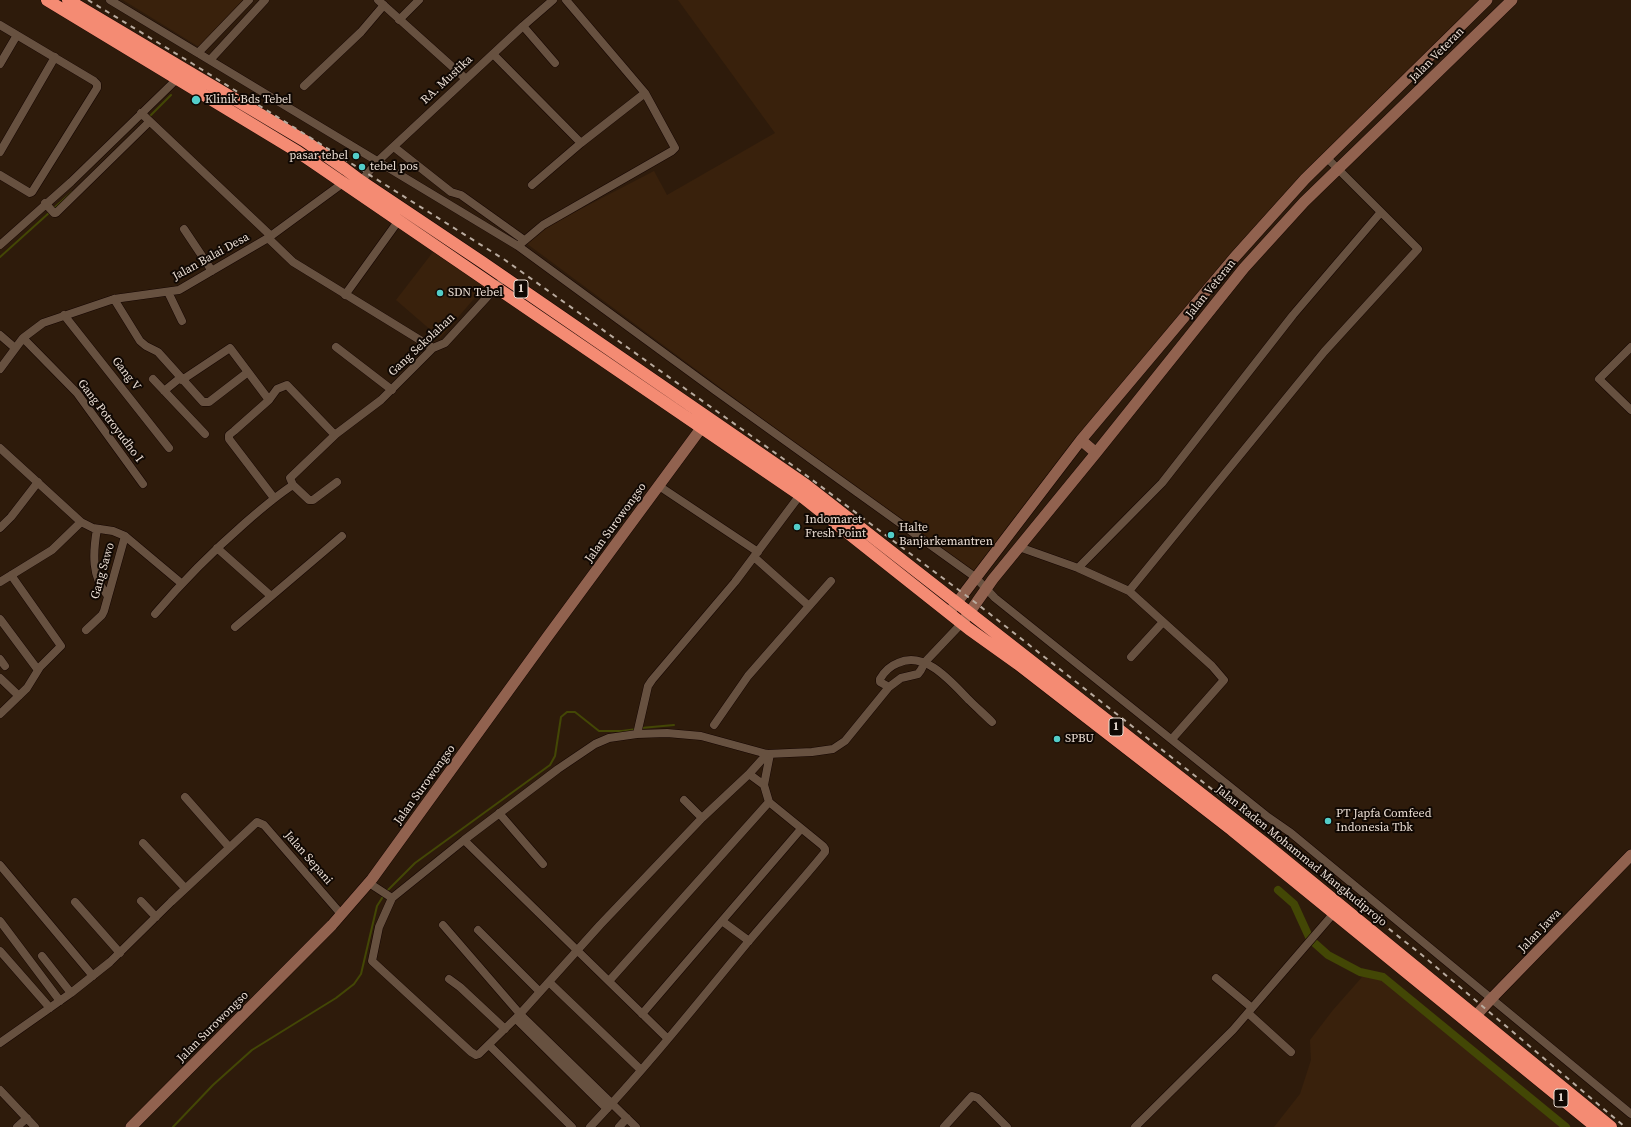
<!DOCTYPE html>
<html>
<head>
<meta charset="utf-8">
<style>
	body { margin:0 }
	canvas { display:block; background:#2e1b0b }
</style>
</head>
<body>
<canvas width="1631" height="1127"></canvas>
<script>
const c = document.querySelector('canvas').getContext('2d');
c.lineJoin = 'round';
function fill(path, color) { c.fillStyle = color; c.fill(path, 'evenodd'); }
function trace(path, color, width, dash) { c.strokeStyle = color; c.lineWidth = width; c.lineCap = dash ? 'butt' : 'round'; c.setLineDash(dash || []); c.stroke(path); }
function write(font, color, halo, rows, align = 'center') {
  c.font = font + ' "Source Serif 4",serif'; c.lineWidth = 4; c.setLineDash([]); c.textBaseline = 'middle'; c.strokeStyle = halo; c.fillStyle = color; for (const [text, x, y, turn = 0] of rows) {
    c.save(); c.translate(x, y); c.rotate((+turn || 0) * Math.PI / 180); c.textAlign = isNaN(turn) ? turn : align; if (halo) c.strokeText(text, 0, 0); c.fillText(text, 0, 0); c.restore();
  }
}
fill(new Path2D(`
	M123,0H244L199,47Z
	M678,0H1478L1482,4L1234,258L975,577L526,243L533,236L554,223L654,171L667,195L775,133Z
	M433,252L485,286L440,338L396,300Z
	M1363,976L1383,977L1564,1127H1274L1300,1094L1311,1060L1310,1040L1333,1010Z`), '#39210c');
trace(new Path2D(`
	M148,118L171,95
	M53,209L72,192
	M0,257L50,212
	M641,728L674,725
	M386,892L415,863L550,765L555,756L561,717L567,712H575L599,731H622L637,729
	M173,1127L213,1085L252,1050L336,998L354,984L361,974L377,906L384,895`), '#434705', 2);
trace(new Path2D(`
	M1278,890L1294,904L1310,939L1328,955L1360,972L1383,977L1566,1127`), '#434705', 8);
const street = new Path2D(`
	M110,0L518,246L716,391L975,577L995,598L1268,817L1291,833L1631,1114
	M378,0L466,79
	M399,20L419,0
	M0,25L94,81L97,84V88L32,192L30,193L0,175
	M523,26L555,63
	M198,53L249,0
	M493,54L581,143L532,185
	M210,60L265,0
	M0,64L17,35
	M304,86L361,32L384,5
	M141,113L271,236
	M581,143L645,93
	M394,147L451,192L461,195L524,240
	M0,152L55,57
	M361,181L378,161L523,26L553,0
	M45,203L54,213H56L149,122
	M184,229L212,271
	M268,238L293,262L433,348
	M0,245L71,182L177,79
	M518,246L543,225L672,151L675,148L645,93L566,0
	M168,292L182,321
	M345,295L399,220
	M114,299L140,341L146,346L158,352L203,402H209L248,372
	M64,315L169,448
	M0,335L15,348
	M23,338L77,393L143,484
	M336,347L392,390
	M1631,347L1599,379L1631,410
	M0,369L23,338L43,323L114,299L179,290L268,238L343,183
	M153,379L205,434
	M182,380L230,348L269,400
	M164,391L180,378
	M0,448L81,522L93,528L113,531L125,536L181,583
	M293,485L290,478L336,434
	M659,486L758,552
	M274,498L229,439V435L234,431L269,400L277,389L287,385L332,432L336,434L381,400L433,348L445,343L499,284
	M0,528L11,517L38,482
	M97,529C93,552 91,577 108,596
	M1019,547L1078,568L1129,591L1212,666L1224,680L1172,739
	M217,548L271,596
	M754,557L809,606
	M1078,568L1162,483L1293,315L1381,212
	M0,582L52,550L81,522
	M1129,591L1324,352L1418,249L1327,158
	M155,614C183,581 213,551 245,523C261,509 276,496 293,485L309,500H313L337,482
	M0,619L38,670
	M235,627L342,536
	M86,630L102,615L104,611L125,536
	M1131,657L1163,622
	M0,659L5,666
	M0,678L19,696
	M889,687L880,682V679C884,672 890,666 898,663C926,650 952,683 970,701C977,708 985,715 992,722
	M0,714L27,688L40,667L61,646L11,575
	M714,725L748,676L831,581
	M637,734L648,686L652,680L735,582L800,495
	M764,785L770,754
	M185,797L229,847
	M684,800L702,818
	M499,813L543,864
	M464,840L668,1039
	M143,843L185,888
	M0,865L93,976
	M369,883L392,898L464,840L558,769L595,744L609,738L637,734L667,733L701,736L767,754L812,752L833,749L845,741L889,687L901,678L918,674L921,670L925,662L962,623
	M392,898L379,927L372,961L471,1052L476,1055L479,1054L520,1014L600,925L702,818L749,774L767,754
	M141,901L156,917
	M75,902L120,953
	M0,921L60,1001
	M722,921L749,941
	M443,925L520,1014L636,1127
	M478,930L540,992
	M0,951L50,1008
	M42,956L71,993
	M1216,978L1252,1008
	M449,979L460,987L505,1029
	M609,981L769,802
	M549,982L641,1070
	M1248,1013L1291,1052
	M642,1014L801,829
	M516,1019L607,1109
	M0,1043L71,993L110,962L171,902L257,822L264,825L341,914
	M489,1045L572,1127
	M0,1090L35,1127
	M17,1127L27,1118
	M590,1127C646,1068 696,1005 748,942C773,912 800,883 825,852V849L823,846L769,802L764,785L749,774
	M619,1127L627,1118
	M944,1127L972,1096L978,1098L1007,1127
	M1135,1127L1233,1030L1334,913`);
const secondary = new Path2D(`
	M1081,440L1096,453
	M949,613L1081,440L1234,258L1305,179L1487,0
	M962,623L993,579L1096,453L1244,268L1304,202L1512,0
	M1470,1022L1491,999L1631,855
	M131,1127L332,925L372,879L548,636L702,427`);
const highway = new Path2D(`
	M47,0L298,152L800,495L969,629L1018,664L1232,830L1596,1127
	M68,0L305,141L345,169L361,181L482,262L806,485L1263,842L1611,1127`);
trace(street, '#150500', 9);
trace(secondary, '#150500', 12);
trace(highway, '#150500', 13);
trace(street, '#675140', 8);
trace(secondary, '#91624f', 11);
trace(highway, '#f48b73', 12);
trace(new Path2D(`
	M88,0L193,64L505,260L799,470L976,603L1422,955L1625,1127`), '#b9ab9f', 2, [5, 5]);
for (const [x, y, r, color] of [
	[196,100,5,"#53cdc9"],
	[356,156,4,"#53cdc9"],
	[362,167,4,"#53cdc9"],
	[440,293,4,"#53cdc9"],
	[797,527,4,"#53cdc9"],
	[891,535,4,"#53cdc9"],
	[1057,739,4,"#53cdc9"],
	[1328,821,4,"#53cdc9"]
]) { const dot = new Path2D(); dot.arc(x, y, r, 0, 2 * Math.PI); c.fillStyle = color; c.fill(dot); trace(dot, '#100803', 1.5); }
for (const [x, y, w] of [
	[521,289,14],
	[1116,727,14],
	[1561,1098,14]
]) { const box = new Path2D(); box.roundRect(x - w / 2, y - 9, w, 18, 3); c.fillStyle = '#100803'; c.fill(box); trace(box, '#ebded4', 1); }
write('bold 11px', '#ebded4', null, [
	["1",521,289],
	["1",1116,727],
	["1",1561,1098]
]);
write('12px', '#ebded4', '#100803', [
	["Jalan Veteran",1437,55,-45],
	["RA. Mustika",447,80,-43],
	["Jalan Balai Desa",211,257,-29],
	["Jalan Veteran",1211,289,-51],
	["Gang Sekolahan",422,345,-43],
	["Gang V",126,374,52],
	["Gang Potroyudho I",110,421,53],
	["Jalan Surowongso",616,523,-54],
	["Gang Sawo",103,571,-74],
	["Jalan Surowongso",425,785,-54],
	["Jalan Raden Mohammad Mangkudiprojo",1301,856,39],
	["Jalan Sepani",308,858,49],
	["Jalan Jawa",1540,931,-46],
	["Jalan Surowongso",213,1027,-45]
]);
write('12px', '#ebded4', '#100803', [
	["Klinik Bds Tebel",205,100],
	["pasar tebel",348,156,"right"],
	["tebel pos",370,167],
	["SDN Tebel",448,293],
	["Indomaret",805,520],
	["Fresh Point",805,534],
	["Halte",899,528],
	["Banjarkemantren",899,542],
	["SPBU",1065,739],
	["PT Japfa Comfeed",1336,814],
	["Indonesia Tbk",1336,828]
], 'left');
</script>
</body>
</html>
